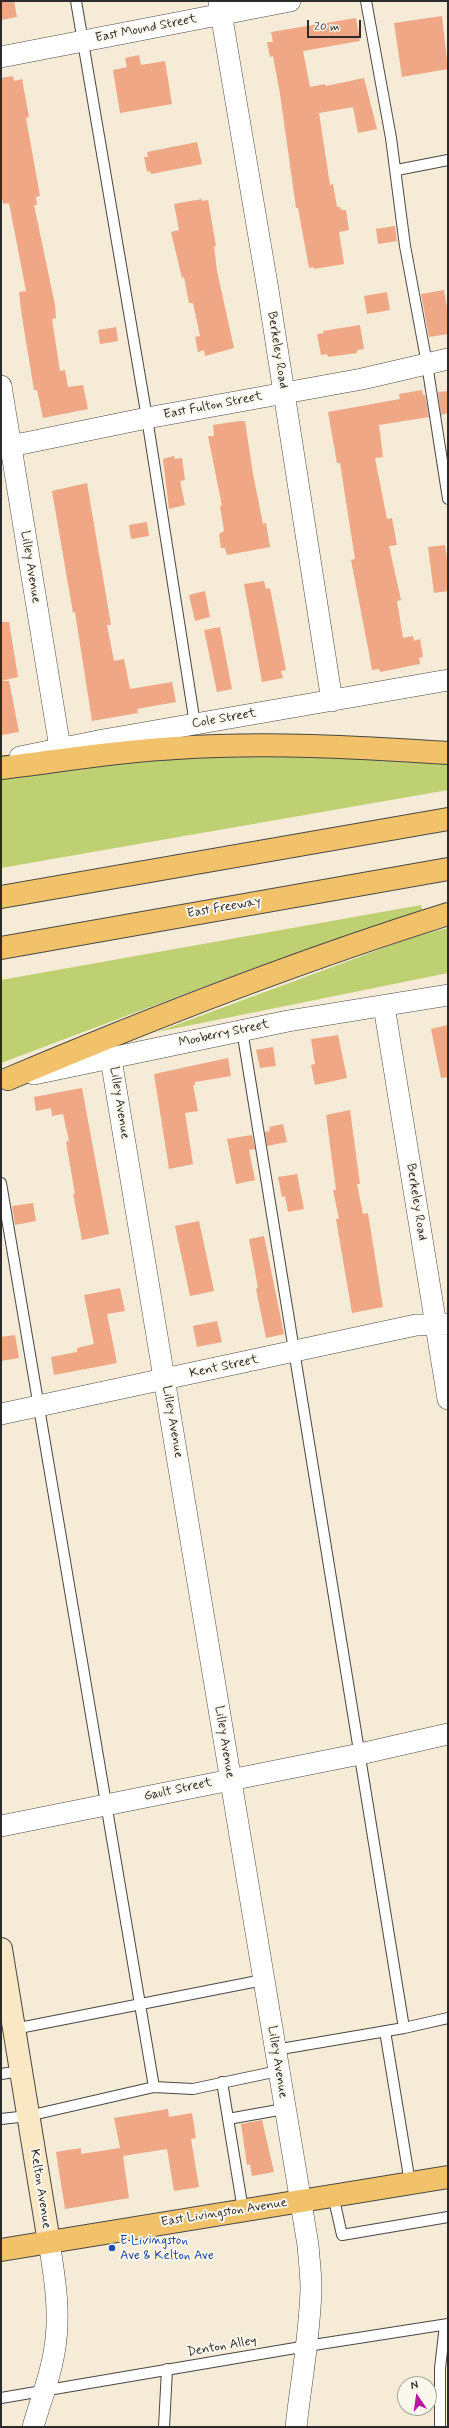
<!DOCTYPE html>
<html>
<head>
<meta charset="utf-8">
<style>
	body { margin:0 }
	#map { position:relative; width:449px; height:2428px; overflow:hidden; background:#f6ebd6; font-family:Mynerve,sans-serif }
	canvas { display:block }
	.frame { position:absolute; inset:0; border:2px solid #2b2b2b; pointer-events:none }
	.north { position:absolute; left:397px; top:2376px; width:40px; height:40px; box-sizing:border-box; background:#fbf7ec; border:1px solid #a8a59f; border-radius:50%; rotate:347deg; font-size:11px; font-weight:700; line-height:16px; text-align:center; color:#2b2b2b }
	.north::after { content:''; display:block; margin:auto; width:14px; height:18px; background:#b5179e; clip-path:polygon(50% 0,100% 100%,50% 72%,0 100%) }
	.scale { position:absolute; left:307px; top:20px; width:54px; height:18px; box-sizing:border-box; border:2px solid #2b2b2b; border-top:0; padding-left:5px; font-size:12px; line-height:14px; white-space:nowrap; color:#2b2b2b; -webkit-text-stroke:3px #fbf7ec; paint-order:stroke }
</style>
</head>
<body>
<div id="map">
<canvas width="449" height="2428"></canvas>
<div class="frame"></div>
<div class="north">N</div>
<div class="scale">20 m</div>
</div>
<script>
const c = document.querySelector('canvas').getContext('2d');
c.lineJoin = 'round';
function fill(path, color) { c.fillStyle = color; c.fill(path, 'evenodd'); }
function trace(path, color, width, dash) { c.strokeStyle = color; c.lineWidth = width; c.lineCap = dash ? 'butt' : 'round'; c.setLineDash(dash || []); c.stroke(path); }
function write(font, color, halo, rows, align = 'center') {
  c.font = font + ' Mynerve,sans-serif'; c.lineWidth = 4; c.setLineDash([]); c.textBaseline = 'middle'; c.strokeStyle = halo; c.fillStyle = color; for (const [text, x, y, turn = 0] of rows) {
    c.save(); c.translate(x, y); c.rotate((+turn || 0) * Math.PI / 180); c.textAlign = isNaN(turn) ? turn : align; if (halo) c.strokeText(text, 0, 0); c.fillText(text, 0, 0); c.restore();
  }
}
fill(new Path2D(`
	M231,756H323L448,764V790L1,868V777L112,763Z
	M421,905L423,912L251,969L1,1063V980Z
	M448,928V973L157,1032L413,937Z`), '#bed072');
fill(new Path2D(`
	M1,1H14L17,17L1,20Z
	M442,16L448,69L402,77L394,23Z
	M356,18L360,41L303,51L310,87L325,84L326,86L364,78L377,129L358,133L353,107L319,113L330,185L333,184L337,207H340L341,210H346L349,230L339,232L344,264L314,269V267L309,268L298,208H296L280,94L273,56L270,57L267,42H273L271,32Z
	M139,55L141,65L165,61L172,104L120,113L113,70L127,67L125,58Z
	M13,76L14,81L22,79L29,117L26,118L40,196L36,197L37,205H34L55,305L56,318L52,319L60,371L65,370L68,387L83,385L88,409L43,418L37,390H34L22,317L19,292L26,291L9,203L3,204L1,193V78Z
	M197,142L202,164L151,174L150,171L147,172L144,157H148L147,152Z
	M202,199V201L208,200L216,246H214L217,271L234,348L205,356L204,350L198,352L195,337L200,336L193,303H189L184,277L182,278L171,232L179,230L174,204Z
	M395,226L397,241L378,244L376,229Z
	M444,290L448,314V334L429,337L421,294Z
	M387,292L390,310L367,314L364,296Z
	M360,325L364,349L357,350V353L328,357L327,354L321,355L317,334L324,333L323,331Z
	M116,327L118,341L100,344L98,330Z
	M422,390L423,395H425L429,417L379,425L383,457L375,458L387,519L392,518L397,545L389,546L401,600L397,601L403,638L413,636L414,641L420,639L423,657L419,658L420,664L380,672L379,669L372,670L368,648L351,560L355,559L340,463H337L328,412L400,399L399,394Z
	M448,391V413L441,415L438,392Z
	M239,421H245L253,474L263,524L266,523L270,547L227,555L225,548H221L219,534L224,531L220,506H222L208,436H214L213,425Z
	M174,456L175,459L182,458L185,480L180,481L185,505L169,509L163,459Z
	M87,483L111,625H107L114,661L124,659L130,689L172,682L176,702L137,709L138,713L92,721L75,612L73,613L52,491Z
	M147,522L149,536L131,539L129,525Z
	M445,545L448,565V591L434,593L428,547Z
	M264,581L266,589L270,588L286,670L281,671L283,678L262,682L244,584Z
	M205,591L210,617L195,621L189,595Z
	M1,622H9L18,677L1,681Z
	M220,627L232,689L217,692L204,630Z
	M1,681H9L19,732L1,735Z
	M448,1025V1077L441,1078L431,1029Z
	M338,1035L347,1078L315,1085L311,1065L315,1064L311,1039Z
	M273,1047L276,1066L260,1068L256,1050Z
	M228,1058L231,1076L195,1082V1085H193L198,1111L185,1113L193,1164L169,1169L154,1074Z
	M82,1088L109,1234L82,1240L73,1194H75L66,1142L69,1141L63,1114L52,1116L51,1108L36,1111L34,1097Z
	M350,1110L360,1184H357L363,1214L368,1213L383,1307L352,1313L336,1219H339L333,1190H336L326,1115Z
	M283,1124L287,1142L267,1146L265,1132L270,1131L269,1127Z
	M252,1135L255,1149L249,1150L255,1180L236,1184L227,1139Z
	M297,1174L304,1209L288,1212L285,1196L282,1197L278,1177Z
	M33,1203L36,1221L15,1225L12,1206Z
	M199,1221L214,1291L190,1296L175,1226Z
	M264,1236L284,1334L266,1338L256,1289L258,1288L249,1239Z
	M120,1288L125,1311L107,1314L117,1363L54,1375L51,1357L77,1352V1348L94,1344L84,1295Z
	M217,1321L222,1342L197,1347L193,1326Z
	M15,1335L19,1358L1,1361V1337Z
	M168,2109L169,2117L192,2113L196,2138L191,2139L199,2187L174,2191L167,2149L123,2156L129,2198L65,2209L56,2152L81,2148V2154L120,2148L114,2118Z
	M262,2120L274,2172L252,2176L250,2164L247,2165L241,2124Z`), '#efa786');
const lane = new Path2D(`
	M76,1L147,418L195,724
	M366,1L391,138L405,246L427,364L448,499
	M397,170L448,160
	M242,1030L404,2028L448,2018
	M1,1183L154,2087L28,2116L1,2119
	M14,2029L263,1980
	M385,2031L410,2183
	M275,2050L404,2028
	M1,2074L21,2071
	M222,2082L243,2210
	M154,2087L193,2089L278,2071
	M228,2119L284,2109
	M333,2195L342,2235L448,2217
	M1,2398L307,2346L448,2324
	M164,2427L167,2369
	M440,2427V2368L445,2325`);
const street = new Path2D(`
	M219,1L268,290L332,701
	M1,57L290,1
	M1,386L60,748
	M1,448L147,418L362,379L448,359
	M20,757L103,740L448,680
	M384,1006L448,1399
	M111,1059L308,2245C309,2259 311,2274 311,2288C310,2335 301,2381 296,2427
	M34,1074L288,1021L448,995
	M1,1414L416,1325L448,1324
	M1,1826L360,1754L448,1734
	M33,2427C40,2402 50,2378 54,2353C61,2315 55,2279 49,2242`);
const secondary = new Path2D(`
	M1,1949L49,2242`);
const primary = new Path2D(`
	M1,2250L448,2177`);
const highway = new Path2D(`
	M1,768C59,761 117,751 176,748C266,742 357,747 448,753
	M1,897L448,819
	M1,948L448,869
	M8,1079C152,1018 298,961 448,914`);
trace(lane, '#494845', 12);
trace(street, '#494845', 22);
trace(secondary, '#494845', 24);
trace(primary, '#494845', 24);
trace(highway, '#494845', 24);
trace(lane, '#fff', 10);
trace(street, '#fff', 21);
trace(secondary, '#fae7c3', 22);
trace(primary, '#f2c26a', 22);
trace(highway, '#f2c26a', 22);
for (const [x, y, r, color] of [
	[112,2248,4,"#1a4fb4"]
]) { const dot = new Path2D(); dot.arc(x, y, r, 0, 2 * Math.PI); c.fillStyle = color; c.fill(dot); trace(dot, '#fbf7ec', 1.5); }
write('13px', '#2b2b2b', '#fbf7ec', [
	["East Mound Street",146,29,-11],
	["Berkeley Road",277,350,81],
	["East Fulton Street",213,406,-11],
	["Lilley Avenue",30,567,81],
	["Cole Street",224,719,-10],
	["East Freeway",224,908,-10],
	["Mooberry Street",224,1034,-12],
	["Lilley Avenue",119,1103,81],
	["Berkeley Road",416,1202,81],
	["Kent Street",224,1367,-12],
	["Lilley Avenue",172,1422,80],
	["Lilley Avenue",224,1742,81],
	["Gault Street",178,1790,-12],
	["Lilley Avenue",277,2062,81],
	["Kelton Avenue",40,2189,81],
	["East Livingston Avenue",224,2213,-9],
	["Denton Alley",222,2347,-10]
]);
write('13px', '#164399', '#fbf7ec', [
	["E Livingston",120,2241],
	["Ave & Kelton Ave",120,2256]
], 'left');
</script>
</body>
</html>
